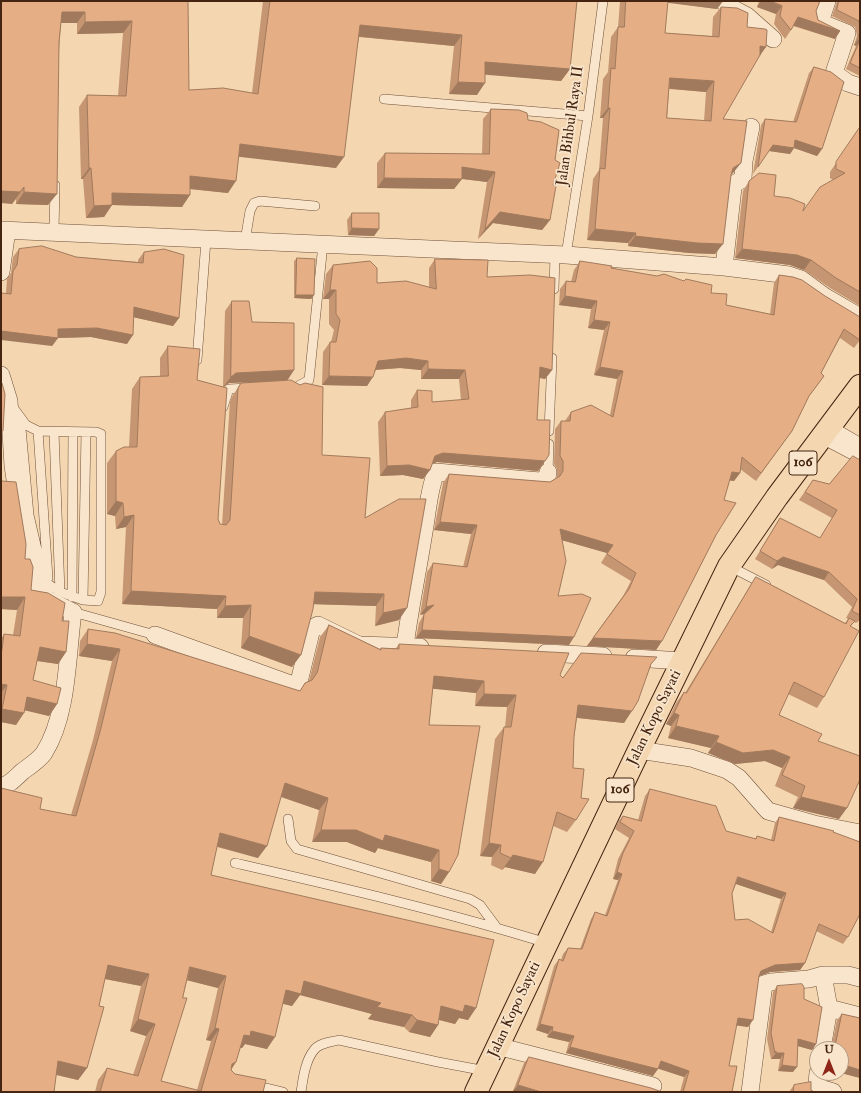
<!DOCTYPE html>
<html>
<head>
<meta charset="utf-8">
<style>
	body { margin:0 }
	#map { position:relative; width:861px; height:1093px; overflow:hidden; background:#f4d7b1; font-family:"IM FELL Double Pica",serif }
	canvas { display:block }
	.frame { position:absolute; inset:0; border:2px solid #452411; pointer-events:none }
	.north { position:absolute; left:809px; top:1041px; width:40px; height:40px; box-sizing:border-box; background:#f8e5cc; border:1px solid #b09881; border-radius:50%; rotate:0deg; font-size:11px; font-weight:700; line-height:16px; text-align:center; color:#452411 }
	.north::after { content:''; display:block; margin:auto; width:14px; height:18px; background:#8f2418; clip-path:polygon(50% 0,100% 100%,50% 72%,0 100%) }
</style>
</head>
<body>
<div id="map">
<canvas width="861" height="1093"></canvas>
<div class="frame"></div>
<div class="north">U</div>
</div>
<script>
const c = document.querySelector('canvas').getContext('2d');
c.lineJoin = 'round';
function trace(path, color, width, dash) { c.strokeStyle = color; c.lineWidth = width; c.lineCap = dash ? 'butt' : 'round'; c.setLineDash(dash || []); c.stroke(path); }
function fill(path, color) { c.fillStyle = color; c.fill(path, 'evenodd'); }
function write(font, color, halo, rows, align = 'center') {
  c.font = font + ' "IM FELL Double Pica",serif'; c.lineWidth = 3.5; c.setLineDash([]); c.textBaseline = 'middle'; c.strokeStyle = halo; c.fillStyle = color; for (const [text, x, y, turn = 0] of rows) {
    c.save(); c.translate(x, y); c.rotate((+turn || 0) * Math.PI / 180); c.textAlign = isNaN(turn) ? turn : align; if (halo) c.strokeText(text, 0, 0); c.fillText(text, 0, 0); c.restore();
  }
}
const lane = new Path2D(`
	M384,99L588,116
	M54,231L55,185
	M245,241L250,211L254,203L260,201L315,206
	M566,255L588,116L603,1
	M554,289L555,254
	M197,360L206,240
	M291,390L309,380L323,244
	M12,406L26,425L38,431L96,432L101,434V592L98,601L83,600L60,592L48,584L42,571L29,515L20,418
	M223,407L229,389L249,388
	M38,431L48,578
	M549,431L552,358
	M54,432L60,592
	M822,439L860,459
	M548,472L549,444
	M729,566L766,585
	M72,597L73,432
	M83,600L86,432
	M73,612L155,635
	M288,819L291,841L297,849L470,899L480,905L497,928
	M235,863C339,887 444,911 547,943
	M254,1085L283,1092
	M301,1092C303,1079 305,1061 314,1050C319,1043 331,1042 339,1040L438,1062L486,1071`);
const street = new Path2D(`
	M723,1L730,7L747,16L773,39
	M827,1L820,22L847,33L834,73L848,83L860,87
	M1,230L566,255L724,267L789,275L801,279L824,296L860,317
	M724,267L733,188L734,184L743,179L744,161L751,127
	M1,272L7,230
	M1,375L9,401L13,466L24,539L32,571L41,591L47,599L73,612C67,657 68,715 44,753C39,760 30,766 23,771C17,776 9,786 1,786
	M829,429L860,447
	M155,635L296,686L299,682L312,628L318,625L359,645L420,647
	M405,646C410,608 418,570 424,532C428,511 428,492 436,472L540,481L547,478L548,472
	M546,653L603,656
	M634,658L683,661
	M639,750L691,758L727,770L739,778L768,811L814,824L860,833
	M823,975L829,1008
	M497,1046L653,1086
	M822,1049L829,1008L860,1016
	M816,1087L833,1092
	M750,1092L764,984L771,982L809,979L823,975H848L860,978
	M816,1092L818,1073`);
const primary = new Path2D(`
	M476,1092L639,750L729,566L777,497L860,386`);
trace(lane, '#715139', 10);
trace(street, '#715139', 18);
trace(primary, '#452411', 24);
trace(lane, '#f8e5cc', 9);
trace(street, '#f8e5cc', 17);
trace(primary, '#f4d7b1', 22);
fill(new Path2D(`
	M1,1H188L189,90L252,93L263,1H577L570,69L561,81L485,74L477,95L449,94L454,46L359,37L336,168L239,156L228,193L190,189L182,207L112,205L104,217L86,218L83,179H81L79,107L87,95L118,96L123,33L77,34V23H61L48,205L16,204V199L12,204Z
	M620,1H723L717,9L667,2L665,33L712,36L713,17L721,7L747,27L758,57L723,119L733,173L731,175L715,254L689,253L628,246V243L587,240L593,179L599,170L603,118H600L603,79L608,72L611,37L618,27ZM669,89L706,92L704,121L667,118Z
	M759,1H820L816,11L818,20L840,31L835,39L793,26L791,30L785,39L774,24L776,14L757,7Z
	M837,1H860V76L846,69L856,46L854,45L857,36L855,27L832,16Z
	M814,67L822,149L817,156L794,148L790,154L769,151L753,174L761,125L765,119L793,122L809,73Z
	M491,109L528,120L553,185L550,220L542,230L493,223L478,239L487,182L462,179L454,189L377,188V163L385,153L482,154L483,119Z
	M860,127V306L830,288L804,270L790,265L735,258L743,191L749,181L774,196L803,211L833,180L830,178V172Z
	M352,213L379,229L374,236L348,235L347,220Z
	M19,249L76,257L138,262V260L144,252L179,318L173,326L133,317L127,344L91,337L58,338L52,346L6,293L7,279L11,273L13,257Z
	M297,258L314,295L311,299L294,298V261Z
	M435,259L487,277L552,370L545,379L539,378L537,420L545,461L538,471L437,462L432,464L430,470L423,479L403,475L380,476L378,422L385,412L411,408V400L417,390L432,402L461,400L459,379H421V370L400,368L376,370L367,386L322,385L323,352L330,342H331L334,330L329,324V299H323L326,274L333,265L377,283L429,287V268Z
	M580,261L611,268L711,293L726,305L770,314L774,283L779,275L859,322L860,340L854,348L840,338L821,373L824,376L808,398L792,431L756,481L740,469V473L734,481L729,480L724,500L716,535L662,641L656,650L587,646L623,596L631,581L601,563L607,553L562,540L558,596L569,645L416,638L419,623L424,614L420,615L427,572L433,563L463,567L471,534L434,530L443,483L449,474L550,482L557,478V469L554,464L555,429L561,421H565L571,412L610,415L617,379L594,375L604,330L588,328L591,309L559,305L560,289L566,281L571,282L574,270Z
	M232,301L252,322L294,370L287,380L322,455L365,518L399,620L375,626L376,606L314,604L292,667L241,648L243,618H217V609L122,604L126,527L116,529L115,516L107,514V463L116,451L129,447L132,389L140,377L160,376V358L168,346L197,380L223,387L225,311ZM243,382L241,383L233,395L230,401L222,525L220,524L218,519L224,387L229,383Z
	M860,460V620L856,623L854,622L851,626L824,697L817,708L788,694L779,715L818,741L839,819L793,808L798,797L775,786L782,768L765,761L735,764L708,753L711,748L668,738L671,726L666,724L676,703L684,692L685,693L749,588L756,577L845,623L848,619L846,618L852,607L824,580L778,565L772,569L755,559L775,526L780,518L820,538L832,518L799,500L813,480L829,484Z
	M1,481L25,559L31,590L62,621L66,652L58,664L37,661L33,680L57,704L49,716L25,710L16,725L1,722V639L4,634L13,635L17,610L1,609Z
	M329,625L380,649L381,648H396L399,644L560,675L563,678L651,666L624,723L577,718L574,737L573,768L576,820L567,832L553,826L535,874L505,867L502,870L491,865L492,857L480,856L495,739L504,727H505L507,707L475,706L476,693L433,688L429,725L449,872L441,884L431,881V862L378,848L375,853L347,842H312L319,810L281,797L258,858L217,847L211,875L476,1008L468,1020L459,1018L455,1024L439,1020L438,1025L430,1037L409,1032L404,1027L368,1019L372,1014L300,995L292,1006L283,1004L267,1049L245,1044L242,1048H240L236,1062L231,1070L235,1074L263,1092H95L98,1080L107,1068L133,1075L146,1036L130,1031L141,986L105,979L99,1006L87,1068L78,1080L56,1075L40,809L71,815L93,740L112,661L79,656L80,641L88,629L300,691L305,683L309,681L320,637ZM187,980L218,988L206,1040L211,1041L197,1090L161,1081Z
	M650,789L726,831L755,839L757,836L771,840L775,823L779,817L833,832L848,937L843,944L816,931L805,963L800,970L770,972L759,976L748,1027L736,1025L729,1066L732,1092H680L684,1077L658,1068L653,1076L566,1053L569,1042L547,1037L548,1034L536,1030L554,966L559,959L561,960L563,954L568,948L580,949L591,919L595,912L605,915L618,880L613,879L618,859L629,838L615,829L618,822L623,816L638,820L645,796ZM736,884L781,899L771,932L735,920L732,894Z
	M777,986L804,999L816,1044L812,1050L798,1046L793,1072L778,1071L780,1059H771L772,1058L771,1059L767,1039L773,992Z
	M842,1014L860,1018V1078L841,1073V1049H831L837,1020Z
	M529,1057L662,1092H516L513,1091L524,1063Z
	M794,1085L811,1090L814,1092H789Z`), '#c69672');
fill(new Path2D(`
	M661,1H723L717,9L661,2Z
	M761,1H770L782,6L776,14L757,7Z
	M62,12H85L77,23H54Z
	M798,17L840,31L835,39L792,25Z
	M132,21L123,33L77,34L85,22Z
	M360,25L462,35L454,46L352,36Z
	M858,39L860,40L856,46L854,45Z
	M760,46L766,47L759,57Z
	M485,62L570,69L561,81L477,74Z
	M670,78L714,81L706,92L663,88Z
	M458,82L485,83L477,95L449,94Z
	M608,108H610L603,118H600Z
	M795,140L822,149L817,156L794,148L790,154L769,151L773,145Z
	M240,144L344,157L336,168L232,156Z
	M741,163L733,173L726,178L733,168Z
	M462,167L495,172L487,182L455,178Z
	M89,168H91L83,179H81Z
	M190,176L236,181L228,193L181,188Z
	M384,178L462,179L454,189L377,188Z
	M24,187L12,204L1,203V191Z
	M24,192L57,194L48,205L16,204Z
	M112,193L190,195L182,207L112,205L104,217L86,218L94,206Z
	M500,212L550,220L542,230L493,223L478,239L485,229Z
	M352,228L379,229L374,236L348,235Z
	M595,229L636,233L628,243L587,240Z
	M635,236L723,244L715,254L689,253L628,246Z
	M742,249L797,255L811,260L804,270L790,265L735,258Z
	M330,290H336L329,299H323Z
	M296,295H314L311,299L294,298Z
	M565,296L597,301L591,309L559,305Z
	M134,307L179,318L173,326L128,316Z
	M594,320L610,322L604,330L588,328Z
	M97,328L133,335L127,344L91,337L58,338L52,346L1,340V331Z
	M406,358L428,361L421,370L400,368L372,370L378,361Z
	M540,367L552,370L545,379L533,376Z
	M600,367L623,371L617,379L594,375Z
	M428,369L465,370L459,379H421Z
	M294,370L287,381L229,383L223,387L231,377L236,373Z
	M329,376L373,377L367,386L322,385Z
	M443,453L545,461L538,471L437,462L429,465L435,456Z
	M409,465L430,470L423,479L403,475L380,476L387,466Z
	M732,472L740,473L734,481L726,480Z
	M116,501L123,503L115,516L107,514Z
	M134,515L126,527L116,529L124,517Z
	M440,522L477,525L471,534L434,530Z
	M560,529L613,545L607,553L554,538Z
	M783,557L829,572L824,580L778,565L772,569L777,561Z
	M131,591L226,596L217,609L122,604Z
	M315,592L384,594L376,606L306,604Z
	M1,597H25L17,610L1,609Z
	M251,605L243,618H217L225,606Z
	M434,605L428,613L420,615L426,607Z
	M407,608L399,620L375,626L383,613Z
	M422,630L574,637L569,645L416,638Z
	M249,636L301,655L292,667L241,648Z
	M593,638L662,641L656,650L587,646Z
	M87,644L120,649L112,661L79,656Z
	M40,647L66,652L58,664L31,660Z
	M434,676L484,681L476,693L425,688Z
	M1,684L7,685L1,693Z
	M484,694L516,695L507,707L475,706Z
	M27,697L57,704L49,716L19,709Z
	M578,705L632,711L624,723L570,717Z
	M2,709L24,713L16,725L1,722V710Z
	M674,713L679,715L671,726L666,724Z
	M676,726L719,736L711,748L668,738Z
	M716,742L773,750L790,757L782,768L765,761L735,764L708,753Z
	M285,783L328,798L319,810L276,795Z
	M801,797L847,808L839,819L793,808Z
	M321,830H356L385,835L439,850L431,862L378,848L375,853L347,842H312Z
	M220,833L267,846L258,858L212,845Z
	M489,843L501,845L492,857L480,856Z
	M513,855L543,862L535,874L505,867L502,870Z
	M439,869L449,872L441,884L431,881Z
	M617,872L622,874L618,880L613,879Z
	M738,877L786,893L781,899L733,883Z
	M805,963L800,970L770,972L757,977L761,971L775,965Z
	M108,965L149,974L141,986L100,978Z
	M190,967L226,976L218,988L182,979Z
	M304,981L381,1003L412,1015L404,1027L368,1019L372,1014L300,995L292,1006L277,1002L286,990Z
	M465,1005L476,1008L468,1020L459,1018L455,1024L432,1018L441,1006Z
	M738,1018L753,1020L748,1027L733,1025Z
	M138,1019L155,1024L146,1036L130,1031Z
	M417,1020L438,1025L430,1037L409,1032Z
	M540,1024L553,1027L548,1034L536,1030Z
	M215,1028L219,1029L211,1041L206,1040Z
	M251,1031L275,1037L267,1049L245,1044L242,1048L235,1047L244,1035Z
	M552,1031L574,1036L569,1042L547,1037Z
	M798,1039L816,1044L812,1050L794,1045Z
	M570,1047L658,1069L653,1076L566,1053Z
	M776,1053H784L780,1059H771Z
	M58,1061L87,1068L78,1080L49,1073Z
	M661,1061L689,1071L684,1077L656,1068Z
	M236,1062L228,1074L232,1064Z
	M841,1064L860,1070V1078L841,1073Z
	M782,1065L797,1067L793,1072L778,1071Z
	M518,1085L541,1092H516L513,1091Z`), '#a17a5d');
const building = new Path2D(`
	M1,1H188L189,90L223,88L258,94L270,1H577L570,69L485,62V83L458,82L462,35L360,25L344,157L240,144L236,181L190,176V195L112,193V205L94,206L91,168H89L87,95L126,96L132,21L85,22V12H62L59,42L57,194L24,192V187L20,192L1,191Z
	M626,1H668L665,33L719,37L721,7L737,8L748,13L747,27L765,29L767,30L766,47L760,46V55L723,119L747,121L741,163L733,168L731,175L723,244L697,243L635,236L636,233L595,229L600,168L605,169L610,108H608L611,68L615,69L618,27H624ZM670,78L714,81L711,121L667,118Z
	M770,1H820L816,11L818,20L840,31L798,17L791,30L780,16L782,6Z
	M839,1H860V26L859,21L837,10Z
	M860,32V68L850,63L860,40L858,39Z
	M814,67L831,72L844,82L822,149L795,140L794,148L773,145L758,167L765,119L796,122Z
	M491,109L519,110L527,113L528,120L541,122L559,130L555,160L560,163L553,185L556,186L550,220L500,212L485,229L495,172L462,167V179L384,178L385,153L489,154Z
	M860,127V292L836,278L811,260L797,255L742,249L749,181L759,173L776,175L774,196L790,198L805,204L803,211L820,187L845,173L836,169V162Z
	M352,213H379V229L352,228Z
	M42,246L76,257L143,263L144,252L164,249L184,255L179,318L134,307L133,335L97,328L58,329V338L1,331V293L11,294L13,271L17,265L19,249Z
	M297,258L315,259L314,295H296Z
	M435,259L488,260L487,277L530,275L555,278L552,370L540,367L537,420H550L549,455L545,461L443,453L435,456L430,470L409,465L387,466L385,412L418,407L417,390L432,391V402L469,399L465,370L428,369V361L406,358L378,361L373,377L329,376L330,342H336L340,320L336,314V290H330L333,265L370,261L377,268V283L406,281L436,289Z
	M580,261L612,266L611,268L657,276L664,274L684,281L686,279L712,285L711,293L727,294L726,305L774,315L779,275L793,277L802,280L825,296L860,317V320L859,322L860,323V340L844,329L821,373L824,376L809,396L792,431L761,473L742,457L740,473L732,472L724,500L736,503L716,535L662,641L593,638L629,589L636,573L607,554L613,545L560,529L566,561L558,596L582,594L591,598L574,637L422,630L424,614L434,605L426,607L433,563L467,567L477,525L440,522L449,474L550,482L560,476L563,471V461L560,456L561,421H570L571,412L591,405L613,417L623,371L600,367L610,322L594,320L597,301L565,296L566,281L575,282Z
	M232,301H249L252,322L294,323V370L236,373L231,377Z
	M168,346L200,349L197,380L227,388L218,519L220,524L226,525L230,520L238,388L241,383L291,380L300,385L305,383L323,387L322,455L370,458L365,518L399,499H426L407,608L383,613L384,594L315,592L313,609L301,655L249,636L251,605L225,606L226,596L131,591L134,515L124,517L123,503L116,501V451L124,447H137L140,377L168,376Z
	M1,383H2L5,394L3,431H1Z
	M853,456L860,460V615L852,611L857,599L829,572L783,557L777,561L760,551L780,518L820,538L837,510L805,492L813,480L829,484Z
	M1,481L16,482L26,544L25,559H30L33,567L31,590L48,593L65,603L62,621H69L66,652L40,647L33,680L61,688L57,704L27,697L24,713L2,709L7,685L1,684V657L4,634L20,636L25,597H1Z
	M756,577L846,624L849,618L855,621L850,626L859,631L824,697L794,682L779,715L822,734L818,741L860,756V779L858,784L847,808L801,797L805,786L782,775L790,757L773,750L743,753L716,742L719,736L676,726L679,715L674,713L684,692L686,693Z
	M329,625L381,650V648L399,649V644L569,653L560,675L563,678L581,653L657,657L651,664L638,701L632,711L578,705L574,737L573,768L584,769L581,798L589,799L576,820L557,812L543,862L513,855L511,858L500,853L501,845L489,843L504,727H511L516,695L484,694V681L434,676L429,725L480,726L458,855L449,872L439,869V850L385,835L383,841L356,830H321L328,798L285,783L267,846L220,833L211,875L494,940L476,1008L465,1005L463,1012L441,1006L438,1025L417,1020L412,1015L377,1007L381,1003L304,981L301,994L286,990L275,1037L251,1031L250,1036L244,1035L236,1062L232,1064L231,1070L235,1074L266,1080L263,1092H100L107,1068L138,1076L155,1024L138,1019L149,974L108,965L99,1006L104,1007L87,1068L58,1061L54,1092H1V788L42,798L40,809L76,816L101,728L120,649L87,644L88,629L115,633L300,691L305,683L312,680L317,673ZM190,967L226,976L215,1028L219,1029L201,1091L161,1081L187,998H183Z
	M650,789L716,806L726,831L756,839L757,836L774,841L779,817L834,831L833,832L860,842V914L848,937L819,924L805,963L775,965L761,971L759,976L753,1020L738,1018L729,1066H737L732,1092H683L689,1071L661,1061L658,1069L570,1047L574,1036L552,1031L553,1027L540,1024L559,959L563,961L568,948L582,949L595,912L607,916L622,874L617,872L623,853L634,831L620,822L623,816L641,821ZM738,877L786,893L773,933L748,919L735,920L732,894Z
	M802,984L804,987V999L822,1007L816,1044L798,1039L797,1067L782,1065L784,1053H776V1051L775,1053L771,1033L777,986Z
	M842,1014L860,1018V1070L841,1064V1049H837V1048H835Z
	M529,1057L651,1088L662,1092H541L518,1085Z
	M811,1082V1090L814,1092H793L794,1085Z`);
fill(building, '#e6ae85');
trace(building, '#a17a5d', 1);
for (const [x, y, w] of [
	[803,463,28],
	[620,790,28]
]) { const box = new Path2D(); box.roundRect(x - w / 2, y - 12, w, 24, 3); c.fillStyle = '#f8e5cc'; c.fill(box); trace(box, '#452411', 1); }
write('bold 14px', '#452411', null, [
	["106",803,463],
	["106",620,790]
]);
write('15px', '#452411', '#f8e5cc', [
	["Jalan Bihbul Raya II",571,126,-82],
	["Jalan Kopo Sayati",655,718,-64],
	["Jalan Kopo Sayati",515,1010,-65]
]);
</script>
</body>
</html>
